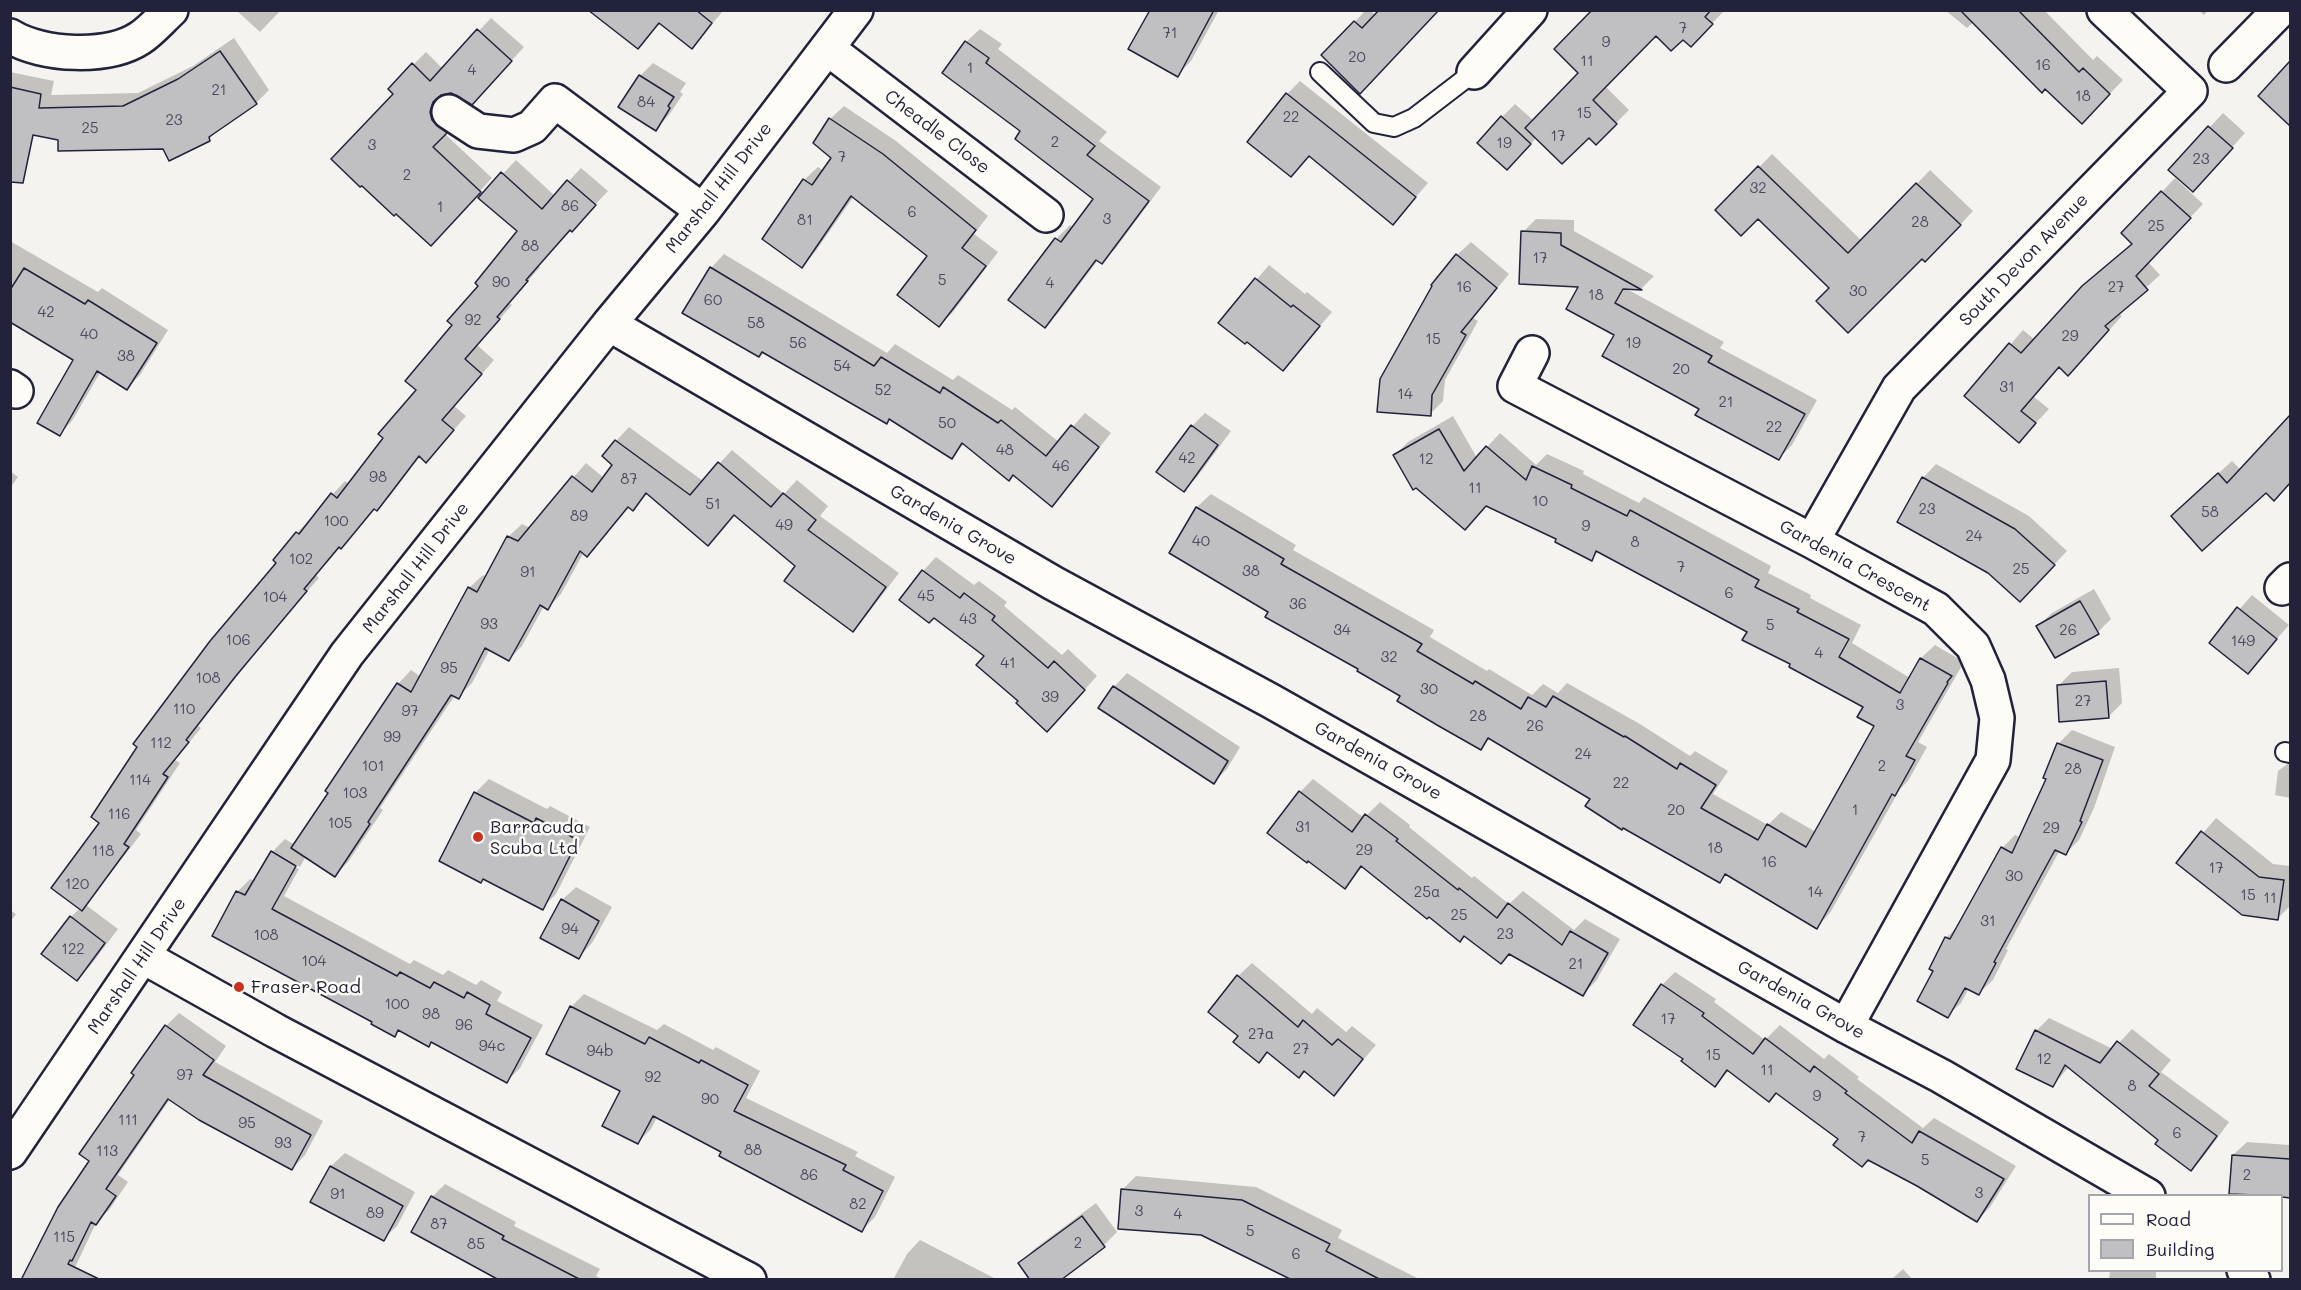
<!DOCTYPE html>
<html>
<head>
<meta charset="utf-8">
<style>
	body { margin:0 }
	#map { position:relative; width:2301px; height:1290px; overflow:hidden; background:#f4f3ef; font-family:Mali,sans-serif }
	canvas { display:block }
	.frame { position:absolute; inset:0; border:12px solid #22223b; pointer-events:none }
	.legend { position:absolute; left:2088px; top:1194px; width:195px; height:78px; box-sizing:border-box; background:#fdfcf7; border:2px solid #a5a5ac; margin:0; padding:8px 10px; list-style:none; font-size:18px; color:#22223b }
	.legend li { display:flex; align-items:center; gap:12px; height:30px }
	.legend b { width:30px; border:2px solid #a5a5ac }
</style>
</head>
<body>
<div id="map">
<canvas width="2301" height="1290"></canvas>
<div class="frame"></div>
<ul class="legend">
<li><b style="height:8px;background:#fdfcf7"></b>Road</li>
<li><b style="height:16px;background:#c0bfc2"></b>Building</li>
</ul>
</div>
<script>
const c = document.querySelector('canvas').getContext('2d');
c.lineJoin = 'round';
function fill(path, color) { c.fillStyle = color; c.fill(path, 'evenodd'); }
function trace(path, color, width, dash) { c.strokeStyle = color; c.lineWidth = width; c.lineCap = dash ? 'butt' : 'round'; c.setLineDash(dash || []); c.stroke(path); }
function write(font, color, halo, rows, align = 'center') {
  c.font = font + ' Mali,sans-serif'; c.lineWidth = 5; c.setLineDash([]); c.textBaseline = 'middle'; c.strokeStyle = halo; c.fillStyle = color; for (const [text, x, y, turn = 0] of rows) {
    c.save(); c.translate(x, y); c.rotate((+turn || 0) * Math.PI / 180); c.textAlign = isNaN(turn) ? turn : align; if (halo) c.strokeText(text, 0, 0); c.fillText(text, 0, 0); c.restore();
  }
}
fill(new Path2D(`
	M236,10H281L260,32Z
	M604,10H724L692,47L661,22L638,47Z
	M1151,10H1219L1191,61L1178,75Z
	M1366,10H1370L1376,16L1438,10L1323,55Z
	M1622,10H1725L1691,45L1683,38L1656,34L1605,86L1629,110L1596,143L1589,136L1537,137L1521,155L1502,117L1515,104L1534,121L1581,73Z
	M1945,10H2044L2093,60L2097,56L2123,80L2096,108L1974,22L1967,28Z
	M2198,10H2208L2204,15Z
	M491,18L524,47L485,90L444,93L442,98L458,119L445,134L492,178L443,231L395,94L413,65L426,52L443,69Z
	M980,29L1002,44L998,49L1107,132L1099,141L1161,187L1115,249L1101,262L1098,260L1058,313L1045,326L1010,300L1056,239L1070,225L1073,228L1095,199L1022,131L966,42Z
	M234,38L269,90L256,103L223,126L209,139L163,147L59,139L10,129V72L54,81L51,95L138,93L193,66Z
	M653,63L686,83L680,92L683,94L669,115L656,129L640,76Z
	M2290,63V124L2260,96Z
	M1300,81L1428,183L1393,223L1310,155L1291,175L1287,94Z
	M844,106L896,141L988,216L974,234L998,252L953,312L939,325L929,256L854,196L815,252L802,266L804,180L818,167L824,171L833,157L830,119Z
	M2223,113L2245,133L2206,176L2170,170Z
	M1772,154L1862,241L1930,170L1973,211L1939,247L1922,257L1831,288L1759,217L1717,210Z
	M516,160L555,196L581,168L608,191L538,266L540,267L509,303L512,305L477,345L494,360L454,406L466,416L439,447L420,456L390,496L376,509L375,508L316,575L319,578L278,624L198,726L201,728L175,760L180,763L136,830L141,834L86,905L118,929L90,966L77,979L71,917L80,908L101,822L160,712L158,710L234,614L279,563L297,533L345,481L349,484L418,390L454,325L520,231L480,198Z
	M2175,178L2203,204L2148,262L2160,275L2118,313L2122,316L2082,360L2060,366L2034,397L2049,409L2019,441L1966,396L2023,330L2035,340L2097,273L2133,243L2123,233Z
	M1536,219L1574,220V231L1654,276L1641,289L1625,288L1724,342L1720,348L1817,400L1792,445L1779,458L1701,409L1616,335L1581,286L1523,232Z
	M10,241L98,292L102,288L168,330L140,375L127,388L101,371L72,421L59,434L75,359L10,321Z
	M1471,242L1509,274L1473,318L1478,321L1445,380L1443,401L1430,414L1379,411L1457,255Z
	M724,254L887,353L895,344L953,380L958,375L1012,410L1015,407L1059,442L1085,413L1111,433L1065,491L1052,505L1014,474L965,443L951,457L890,418L886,422L763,351L684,313L711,268Z
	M1269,265L1305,294L1307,292L1332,312L1283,369L1247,340L1220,323Z
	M1205,413L1231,431L1197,477L1184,490L1192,426Z
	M1453,416L1477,458L1500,433L1536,465L1547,454L1584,471L1583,474L1639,503L1644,497L1771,566L1768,573L1811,595L1810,598L1861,625L1852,643L1910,678L1921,658L1935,645L1964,662L1918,742L1927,747L1908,781L1900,789L1830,913L1817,927L1727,874L1720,881L1592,798L1490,738L1480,748L1270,611L1171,553L1197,507L1211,494L1296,545L1293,550L1434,630L1430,637L1487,671L1489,669L1532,695L1543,684L1558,693L1567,683L1640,724L1690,756L1695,751L1728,771L1713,794L1768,825L1781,812L1816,832L1876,726L1865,706L1792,663L1749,631L1599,551L1591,559L1558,539L1395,455L1408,442Z
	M2290,418V482L2274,499L2266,491L2186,503L2232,461L2241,470Z
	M629,427L703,481L732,450L784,494L797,480L828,506L820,516L899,573L866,616L853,630L798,566L735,514L708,544L648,493L633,509L629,506L587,555L584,552L561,594L548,608L544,606L522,646L509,659L490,649L472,683L458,697L455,695L380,808L383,810L348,862L335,875L306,856L300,867L273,851V855L299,869L284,896L410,964L414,960L443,975L448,970L476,985L481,980L502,992L497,1001L543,1025L520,1068L507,1081L432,1041L428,1045L400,1029L394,1035L374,1021L237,892L250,879L255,881L272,852L285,839L295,845L398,684L411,670L421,677L469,588L483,575L486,577L508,537L522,524L530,528L586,463L604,478L614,465L616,441Z
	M1936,464L2029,516L2067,551L2033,587L1923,478Z
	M10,471L18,477L10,488Z
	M936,557L974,585L979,581L1007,602L1004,606L1062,655L1068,649L1097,676L1060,717L1020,701L923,571Z
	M2094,589L2111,619L2098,632L2038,626L2052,613Z
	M2252,595L2289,625L2248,672L2211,642Z
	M2119,668L2122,703L2109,716L2058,686L2072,672Z
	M1127,673L1240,747L1227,769L1214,782L1100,707L1114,687Z
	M2072,730L2115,747L2094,808L2079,840L2066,853L2060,850L2006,949L2008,950L1993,980L1979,993L1969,988L1961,1003L1947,1016L1935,971L1946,938L1960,924L2002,848L2015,835L2021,838L2048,779L2058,744Z
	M2290,762V798L2275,795L2278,771Z
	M489,779L547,809L550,806L590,827L556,894L542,908L484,878L441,860L475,793Z
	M1313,779L1364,818L1380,802L1410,825L1409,827L1472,878L1474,876L1509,904L1523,891L1574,930L1585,919L1620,939L1596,981L1583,994L1511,953L1501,962L1465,934L1363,866L1345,887L1300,792Z
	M2216,818L2273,864L2290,866V906L2277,919L2178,862Z
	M576,887L612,907L592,943L579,957L562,900Z
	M10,910L16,914L10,922Z
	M1252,963L1312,1014L1317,1008L1346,1032L1352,1026L1376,1045L1334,1094L1305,1070L1268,1051L1259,1061L1240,1036L1238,976Z
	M1675,972L1716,999L1714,1002L1765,1040L1780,1025L1824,1059L1829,1054L1859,1077L1857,1079L1923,1128L1934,1118L2016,1166L1990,1207L1977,1221L1840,1138L1777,1092L1729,1070L1715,1085L1685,1059L1662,985Z
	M584,994L657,1030L664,1024L713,1050L716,1047L760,1071L746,1098L858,1152L855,1156L895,1177L875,1217L862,1230L723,1151L657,1117L651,1129L637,1143L622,1090L571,1007Z
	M179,1013L226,1046L215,1062L323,1121L305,1155L292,1169L170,1099L118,1175L128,1182L109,1210L97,1221L69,1280H21L91,1161L136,1074L166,1026Z
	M2049,1018L2113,1049L2132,1029L2171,1060L2161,1072L2229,1122L2204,1156L2191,1169L2160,1140L2069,1067L2053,1085L2036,1031Z
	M2247,1142L2290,1145V1196H2282L2233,1155Z
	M345,1153L415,1192L397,1226L383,1239L312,1201L331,1166Z
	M1136,1176L1256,1187L1342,1230L1338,1238L1421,1280H1293L1202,1234L1122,1190Z
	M445,1184L516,1222L514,1226L600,1269L596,1276L603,1280H502L432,1197Z
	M1096,1203L1117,1232L1104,1245L1058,1280L1020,1264L1033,1250Z
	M920,1240L998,1280H893L907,1254Z
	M1903,1269L1913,1280H1891Z
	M2110,1270H2156V1280H2109Z`), '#0003');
const building = new Path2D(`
	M588,10H696L712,23L692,49L659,23L638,49Z
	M1150,10H1214L1178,77L1128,49Z
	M1379,10H1439L1360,94L1321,55L1354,21L1362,28Z
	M1592,10H1711L1705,17L1713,24L1691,47L1683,40L1671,51L1656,36L1593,100L1617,124L1596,145L1589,138L1562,164L1525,128L1578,73L1554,49Z
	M1960,10H2018L2079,72L2083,68L2110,94L2082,124L2045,89L2042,93Z
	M477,29L512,61L472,105L451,93L441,95L433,102L430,112L432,120L447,133L433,147L481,192L431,246L396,214L394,216L362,186L360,187L331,159L393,94L388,89L412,63L430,81Z
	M965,41L989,58L986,63L1095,146L1087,155L1149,201L1102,264L1096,260L1045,328L1008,300L1055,238L1061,242L1093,199L1015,139L1020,131L942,73Z
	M220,51L257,104L209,137L210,141L169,161L163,149L58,151V140L33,135L23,183L10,182V87L41,94L39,108L123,106L178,79Z
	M2290,61V126L2258,96Z
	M639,75L674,97L668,106L670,108L656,131L618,107Z
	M1286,93L1416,197L1393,225L1309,156L1291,177L1247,142Z
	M1501,116L1531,144L1507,170L1477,143Z
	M829,118L883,154L976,230L962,248L986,266L939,327L897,295L927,256L851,196L802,268L762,239L803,179L812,185L831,158L813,143Z
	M2208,126L2233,148L2193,192L2168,170Z
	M1758,166L1848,253L1916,183L1961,225L1925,262L1922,259L1848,333L1816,301L1829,288L1758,219L1741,236L1715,210Z
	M501,172L542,209L567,180L596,205L572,232L570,230L526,280L528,281L497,317L500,319L465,359L482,374L442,420L454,430L426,463L419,456L377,511L374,509L341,549L339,547L304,589L307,591L235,677L186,740L189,742L163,774L168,777L124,844L129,847L82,911L51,888L99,823L91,817L137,747L133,744L210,641L276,563L273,560L296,532L299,534L331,493L337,498L383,438L378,434L416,390L405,381L452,325L447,321L478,286L475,283L517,231L478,198Z
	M2161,191L2191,218L2136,276L2148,290L2105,326L2109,330L2068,376L2059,367L2021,411L2036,423L2019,443L1964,396L2009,343L2021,353L2082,286L2132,244L2121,233Z
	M1521,231L1561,233V245L1642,290L1623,289L1615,303L1712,356L1708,362L1805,414L1779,460L1695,415L1699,409L1602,356L1614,335L1566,309L1578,287L1519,284Z
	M1456,254L1497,288L1461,332L1466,335L1432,395L1431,416L1377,412L1380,379L1432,286L1431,285Z
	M710,267L874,366L881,357L940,393L943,387L998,423L1001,420L1046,456L1071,425L1099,447L1052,507L1013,475L1009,481L962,443L952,459L889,419L887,424L762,352L759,357L682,313Z
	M24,268L85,304L88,300L157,343L127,390L97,371L60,436L37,423L73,360L10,322V290Z
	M1255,278L1291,307L1293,305L1320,326L1283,371L1247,342L1245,344L1218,323Z
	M2290,415V483L2274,501L2266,493L2202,551L2171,516L2218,473L2227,483Z
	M1191,425L1218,445L1184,492L1156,472Z
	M1439,429L1464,471L1486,446L1526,480L1532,466L1572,485L1571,488L1627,516L1630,510L1759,580L1755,587L1799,609L1797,612L1849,639L1839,657L1900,693L1920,658L1952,676L1947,682L1948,683L1906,756L1915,760L1895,796L1892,794L1817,929L1725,874L1720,883L1623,828L1622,830L1585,806L1590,799L1488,738L1481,750L1437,725L1397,701L1400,696L1357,671L1358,669L1265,617L1268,612L1169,553L1196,507L1284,559L1281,564L1422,644L1417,651L1473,684L1475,681L1521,709L1528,697L1546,707L1553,696L1624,737L1625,736L1677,769L1680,763L1716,785L1701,808L1758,840L1767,824L1806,847L1874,726L1857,717L1863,707L1789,667L1790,664L1742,640L1747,632L1596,551L1592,561L1555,542L1556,539L1486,506L1465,530L1416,488L1413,490L1393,455Z
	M615,440L690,495L718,462L771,507L783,493L816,520L808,530L886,587L853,632L784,581L795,566L734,515L708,546L646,493L633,511L628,507L587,557L580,551L548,610L540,605L509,661L485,648L459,699L451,695L368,822L370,824L335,877L291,848L328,793L325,791L397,683L411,692L468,587L477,592L507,536L518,541L572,476L592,492L612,465L602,456Z
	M1922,477L2015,529L2055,565L2020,602L1988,573L1897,522Z
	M922,570L960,598L964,593L995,616L992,620L1048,668L1054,661L1085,690L1047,732L1016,703L1018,701L976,665L984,656L934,618L929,623L899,600Z
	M2080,601L2099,634L2055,658L2036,626Z
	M2237,607L2277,639L2248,674L2209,643Z
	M2106,681L2109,718L2059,722L2057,685Z
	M1113,686L1228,761L1214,784L1098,708Z
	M2057,743L2103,760L2080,821L2082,822L2066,855L2055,850L1994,962L1996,963L1979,995L1965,988L1948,1018L1917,1001L1933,971L1929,969L1945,937L1950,939L2001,847L2012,853L2046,779L2043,778Z
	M1299,791L1352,832L1365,814L1398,839L1396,841L1458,890L1459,888L1497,918L1508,903L1562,945L1570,931L1608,953L1583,996L1509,954L1501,964L1464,936L1460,942L1429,917L1427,919L1361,866L1345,889L1308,861L1307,863L1267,833Z
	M474,792L534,823L536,818L578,840L543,910L483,879L481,883L439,861Z
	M2201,831L2259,877L2284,880L2278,920L2242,915L2176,863Z
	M271,851L296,866L272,909L397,976L400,972L430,988L434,982L464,998L467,992L490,1005L486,1014L531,1038L507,1083L431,1042L429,1047L398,1030L395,1037L371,1024L372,1022L212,936L236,891L245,895Z
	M561,899L599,921L579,959L540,938Z
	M70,916L105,943L77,981L41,954Z
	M1237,975L1298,1027L1303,1020L1332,1045L1338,1039L1363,1059L1334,1096L1304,1071L1299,1078L1267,1052L1259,1063L1233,1042L1238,1036L1208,1012Z
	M1661,984L1704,1013L1702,1016L1753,1054L1765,1038L1810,1072L1814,1066L1847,1091L1845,1093L1912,1143L1919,1131L2004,1179L1977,1222L1917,1186L1868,1160L1862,1167L1833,1145L1838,1139L1776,1093L1769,1102L1727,1070L1715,1087L1681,1061L1683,1059L1633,1025Z
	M570,1006L645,1044L649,1037L699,1063L701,1060L748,1085L734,1111L846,1165L843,1170L883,1191L862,1232L719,1156L721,1152L653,1116L638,1144L602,1126L620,1091L546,1054Z
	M165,1025L214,1060L203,1075L311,1135L292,1170L199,1120L168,1099L106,1189L116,1196L96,1225L91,1222L72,1261L70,1260L68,1264L101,1280H21L58,1207L89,1161L79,1154L134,1075L131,1073Z
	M2035,1030L2100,1063L2117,1041L2159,1074L2149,1086L2217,1136L2191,1171L2155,1144L2158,1140L2065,1065L2053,1087L2016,1069Z
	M2232,1155L2290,1159V1198L2282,1197V1196L2229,1194Z
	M330,1166L403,1206L384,1241L310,1202Z
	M1121,1189L1242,1200L1330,1244L1326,1251L1381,1280L1290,1279L1201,1235L1118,1229Z
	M431,1196L504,1236L502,1239L581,1280H499L411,1232Z
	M1082,1216L1105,1247L1061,1280H1030L1018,1263Z`);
fill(building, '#c0bfc2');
trace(building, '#22223b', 1.5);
const lane = new Path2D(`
	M1320,72L1374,123L1394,127L1414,118L1474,72
	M2285,752L2290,753`);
const street = new Path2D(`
	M10,36C42,56 108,59 140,38C151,31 161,19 171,10
	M827,48L1046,215
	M2226,65L2280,10
	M1474,72L1530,10
	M449,112L478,131L514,135L532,127L555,101L703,211
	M609,324L1053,583L1271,701L1846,1026L1941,1076L2148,1196
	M1532,353L1515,386L1812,541L1936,609L1973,646L1988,680L1997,718L1993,760L1846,1026
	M10,387L16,391
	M1812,541L1899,388L2190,91L2104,10
	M2282,588L2290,580
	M144,957L276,1031L749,1280
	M10,1152L347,654L609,324L703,211L856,10
	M2244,1270L2253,1280`);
trace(lane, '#22223b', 22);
trace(street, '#22223b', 38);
trace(lane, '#fdfcf7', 18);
trace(street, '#fdfcf7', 33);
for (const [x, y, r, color] of [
	[478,837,6,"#c8321e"],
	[239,987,6,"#c8321e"]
]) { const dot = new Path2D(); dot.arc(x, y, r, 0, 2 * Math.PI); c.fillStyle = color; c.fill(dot); trace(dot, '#fdfcf7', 2); }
write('15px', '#4a495d', null, [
	["7",1683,28],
	["71",1170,33],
	["9",1606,42],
	["20",1357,57],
	["11",1587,61],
	["16",2043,65],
	["1",970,68],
	["4",472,70],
	["21",219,90],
	["18",2083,96],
	["84",646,102],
	["15",1584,113],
	["22",1291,117],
	["23",174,120],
	["25",90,128],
	["17",1558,136],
	["2",1055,142],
	["19",1504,143],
	["3",372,145],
	["7",842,157],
	["23",2201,159],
	["2",407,175],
	["32",1758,188],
	["86",570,206],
	["1",440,207],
	["6",912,212],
	["3",1107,219],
	["81",805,220],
	["28",1920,222],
	["25",2156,226],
	["88",530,246],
	["17",1540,258],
	["5",942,280],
	["90",501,282],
	["4",1050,283],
	["16",1464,287],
	["27",2116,287],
	["30",1858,291],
	["18",1596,295],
	["60",713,300],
	["42",46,312],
	["92",473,320],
	["58",756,323],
	["40",89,334],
	["29",2070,336],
	["15",1433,339],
	["56",798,343],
	["19",1633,343],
	["38",126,356],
	["54",842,366],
	["20",1681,369],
	["31",2007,387],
	["52",883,390],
	["14",1405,394],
	["21",1726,402],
	["50",947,423],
	["22",1774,427],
	["48",1005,450],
	["42",1187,458],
	["12",1426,459],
	["46",1061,466],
	["98",378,477],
	["87",629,479],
	["11",1475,488],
	["10",1540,501],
	["51",713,504],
	["23",1927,509],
	["58",2210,512],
	["89",579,516],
	["100",336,521],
	["49",784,525],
	["9",1586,526],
	["24",1974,536],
	["40",1201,541],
	["8",1635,542],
	["102",301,559],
	["7",1681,567],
	["25",2021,569],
	["38",1251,571],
	["91",528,572],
	["6",1729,593],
	["45",926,596],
	["104",275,597],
	["36",1298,604],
	["43",968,619],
	["93",489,624],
	["5",1770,625],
	["34",1342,630],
	["26",2068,630],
	["106",238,640],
	["149",2243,641],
	["4",1819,653],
	["32",1389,657],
	["41",1008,663],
	["95",449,668],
	["108",208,678],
	["30",1429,689],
	["39",1050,697],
	["27",2083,701],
	["3",1900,705],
	["110",184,709],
	["97",410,711],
	["28",1478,716],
	["26",1535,726],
	["99",392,737],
	["112",161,743],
	["24",1583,754],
	["101",373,766],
	["2",1882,766],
	["28",2073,769],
	["114",140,780],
	["22",1621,783],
	["103",355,793],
	["20",1676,810],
	["1",1855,810],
	["116",119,814],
	["105",340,823],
	["31",1303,827],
	["29",2051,828],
	["18",1715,848],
	["29",1364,850],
	["118",103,851],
	["16",1769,862],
	["17",2216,868],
	["30",2014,876],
	["120",77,884],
	["25a",1427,892],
	["14",1815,892],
	["15",2248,895],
	["11",2270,898],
	["25",1459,915],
	["31",1988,921],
	["94",570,929],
	["23",1505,934],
	["108",266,935],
	["122",73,949],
	["104",314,961],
	["21",1576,964],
	["100",397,1004],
	["98",431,1014],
	["17",1668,1019],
	["96",464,1025],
	["27a",1261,1034],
	["94c",492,1046],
	["27",1301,1049],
	["94b",600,1051],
	["15",1713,1055],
	["12",2044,1059],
	["11",1767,1070],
	["97",185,1075],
	["92",653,1077],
	["8",2132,1086],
	["9",1817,1096],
	["90",710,1099],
	["111",128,1120],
	["95",247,1123],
	["6",2177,1133],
	["7",1862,1137],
	["93",283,1143],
	["88",753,1150],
	["113",107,1151],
	["5",1925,1160],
	["86",809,1175],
	["2",2247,1175],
	["3",1979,1193],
	["91",338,1194],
	["82",858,1204],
	["3",1139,1211],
	["89",375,1213],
	["4",1178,1214],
	["87",439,1224],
	["5",1250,1231],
	["115",64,1237],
	["2",1078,1243],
	["85",476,1244],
	["6",1296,1254]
]);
write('18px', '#22223b', '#fdfcf7', [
	["Cheadle Close",937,132,37],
	["Marshall Hill Drive",719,188,-52],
	["South Devon Avenue",2024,260,-46],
	["Gardenia Grove",953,525,30],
	["Gardenia Crescent",1855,566,29],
	["Marshall Hill Drive",416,568,-52],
	["Gardenia Grove",1378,761,29],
	["Marshall Hill Drive",137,966,-56],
	["Gardenia Grove",1801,1000,29]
]);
write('18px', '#22223b', '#fdfcf7', [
	["Barracuda",490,827],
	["Scuba Ltd",490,848],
	["Fraser Road",251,987]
], 'left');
</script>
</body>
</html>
